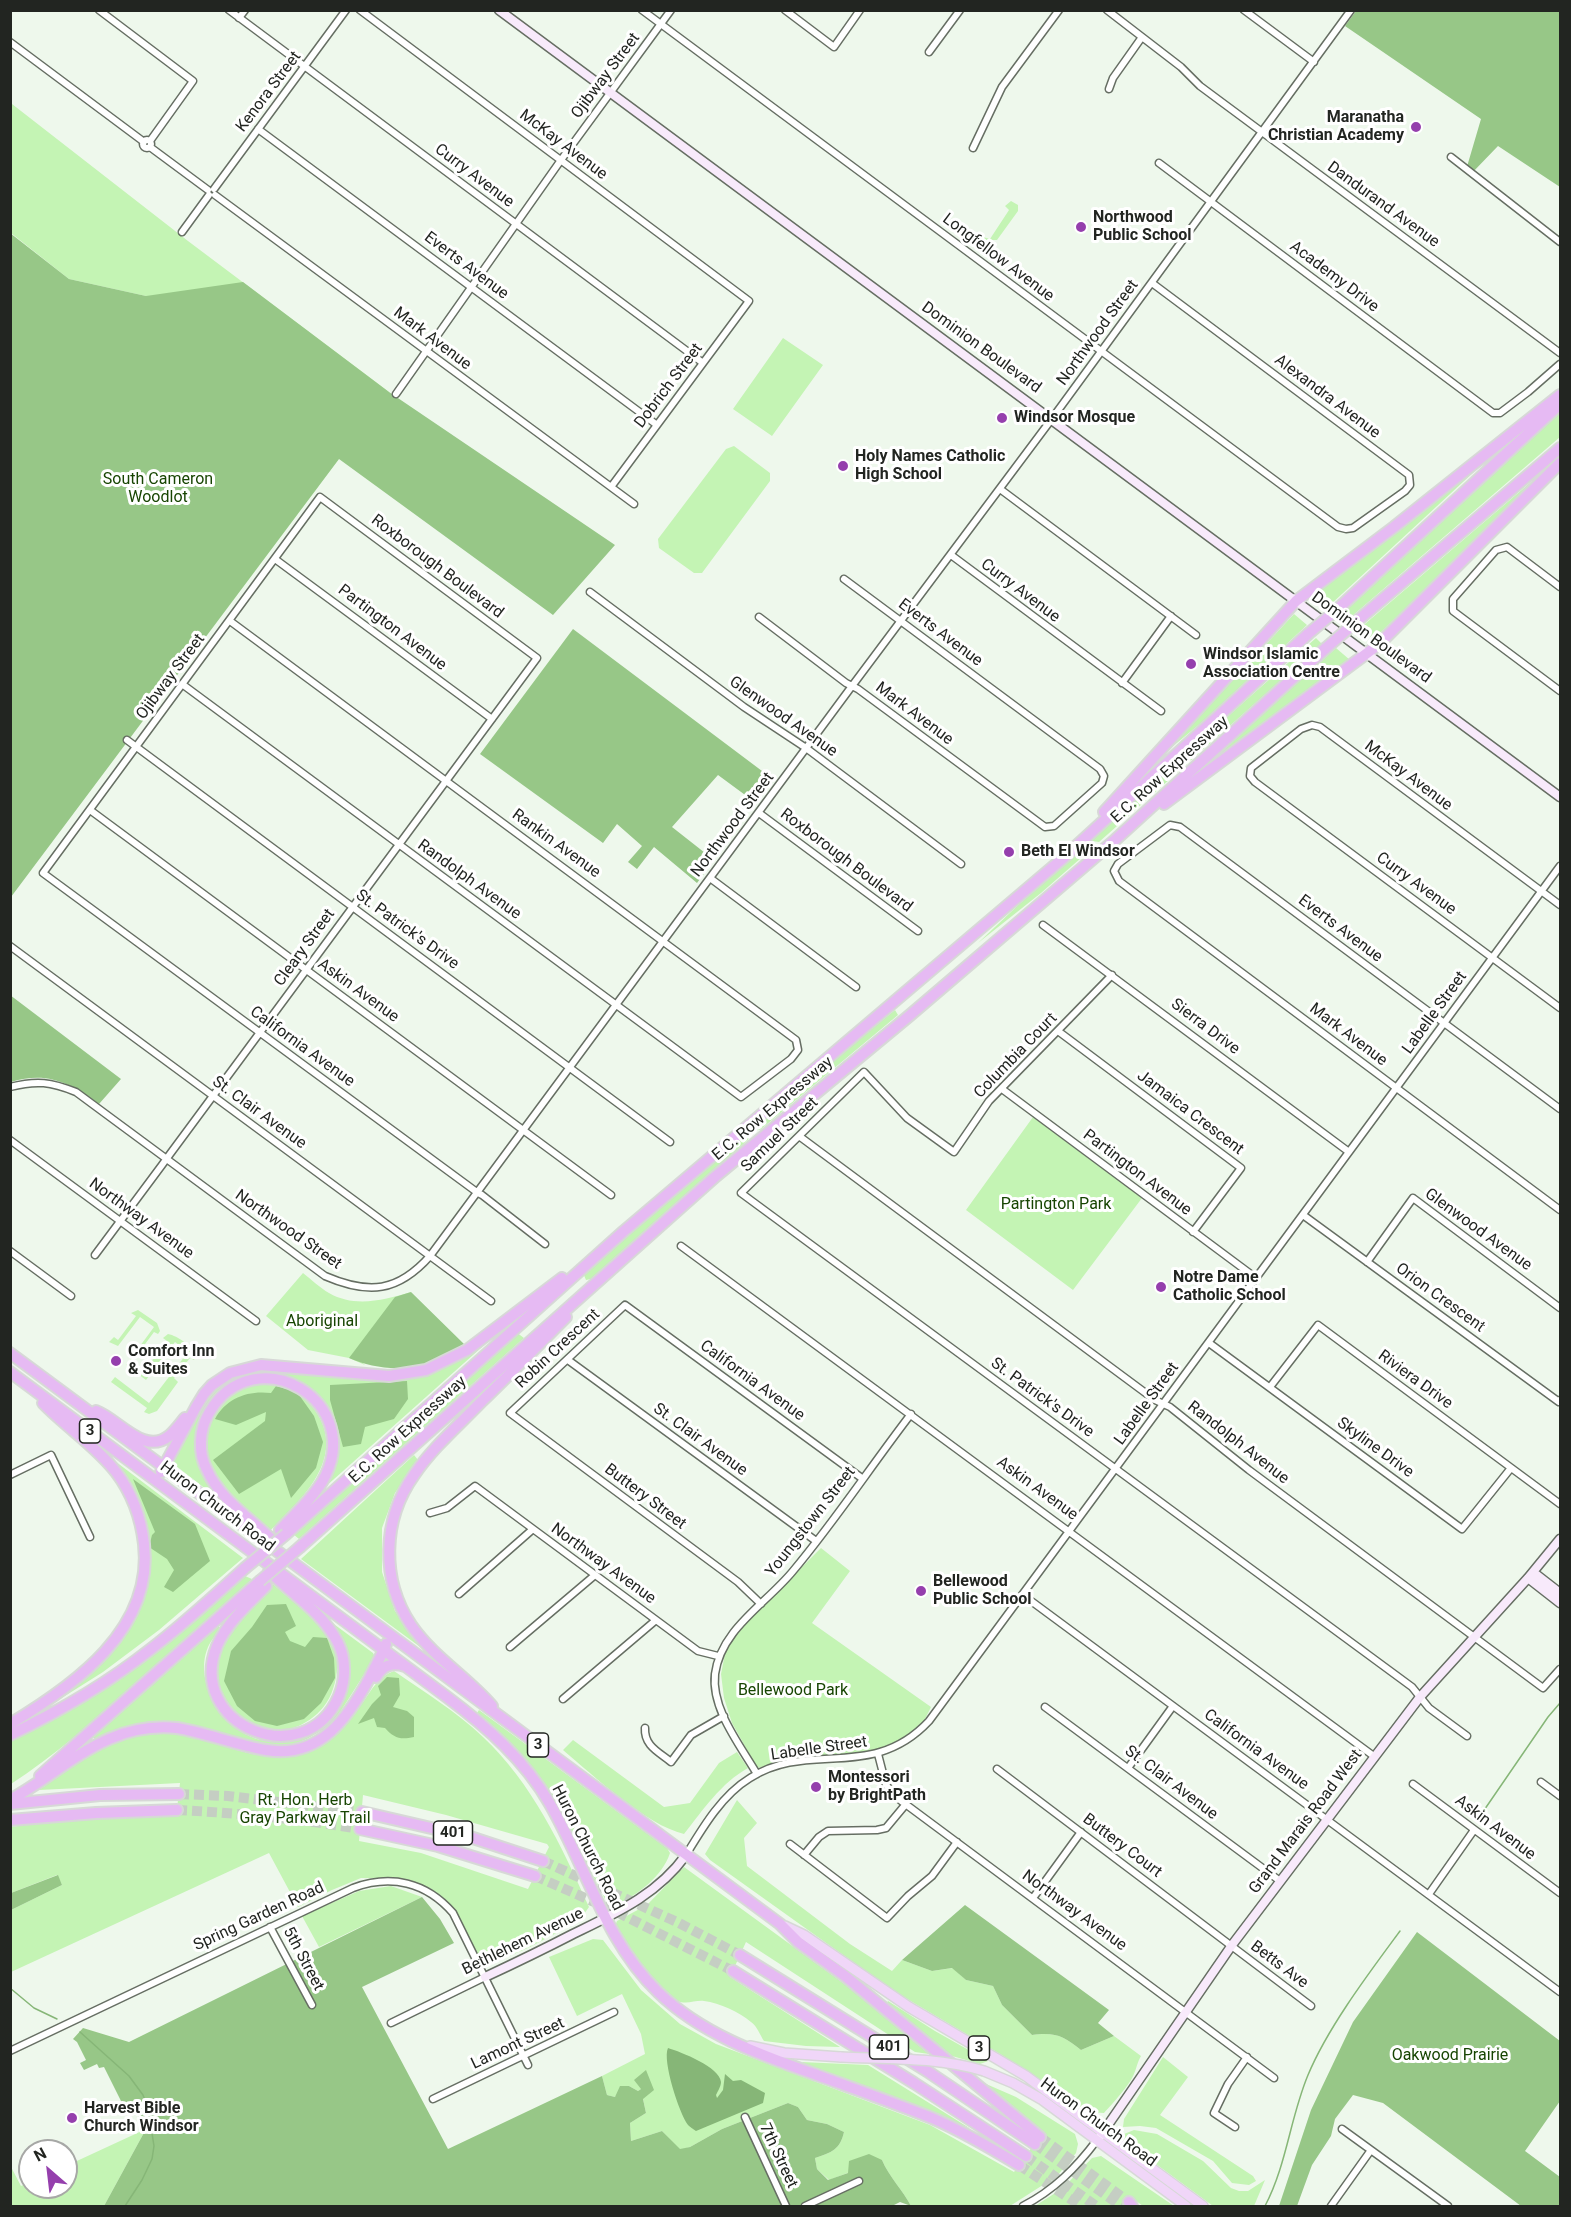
<!DOCTYPE html>
<html>
<head>
<meta charset="utf-8">
<style>
	body { margin:0 }
	#map { position:relative; width:1571px; height:2217px; overflow:hidden; background:#eef8ec; font-family:Roboto,sans-serif }
	canvas { display:block }
	.frame { position:absolute; inset:0; border:12px solid #222521; pointer-events:none }
	.north { position:absolute; left:18px; top:2139px; width:60px; height:60px; box-sizing:border-box; background:#fff; border:2px solid #a7a8a6; border-radius:50%; rotate:332deg; font-size:16px; font-weight:700; line-height:24px; text-align:center; color:#222521 }
	.north::after { content:''; display:block; margin:auto; width:21px; height:27px; background:#953fad; clip-path:polygon(50% 0,100% 100%,50% 72%,0 100%) }
</style>
</head>
<body>
<div id="map">
<canvas width="1571" height="2217"></canvas>
<div class="frame"></div>
<div class="north">N</div>
</div>
<script>
const c = document.querySelector('canvas').getContext('2d');
c.lineJoin = 'round';
function fill(path, color) { c.fillStyle = color; c.fill(path, 'evenodd'); }
function trace(path, color, width, dash) { c.strokeStyle = color; c.lineWidth = width; c.lineCap = dash ? 'butt' : 'round'; c.setLineDash(dash || []); c.stroke(path); }
function write(font, color, halo, rows, align = 'center') {
  c.font = font + ' Roboto,sans-serif'; c.lineWidth = 6; c.setLineDash([]); c.textBaseline = 'middle'; c.strokeStyle = halo; c.fillStyle = color; for (const [text, x, y, turn = 0] of rows) {
    c.save(); c.translate(x, y); c.rotate((+turn || 0) * Math.PI / 180); c.textAlign = isNaN(turn) ? turn : align; if (halo) c.strokeText(text, 0, 0); c.fillText(text, 0, 0); c.restore();
  }
}
fill(new Path2D(`
	M12,104L188,241L389,392L134,731L10,475L146,296L69,279L11,233Z
	M1011,201L1018,205V211L997,240H985L983,237L990,239L1009,210L1005,206Z
	M783,338L823,365L772,436L733,409Z
	M1560,409V437L1351,617L1345,611Z
	M734,446L770,473V481L702,573H694L659,548L658,539L726,449Z
	M1491,453L1490,457L1329,606L1314,594Z
	M1538,476L1541,477L1374,639L1359,629Z
	M1294,614L1307,625L1207,718L1166,752Z
	M1316,638L1322,644L1099,842L1092,841L1093,836Z
	M1336,648L1350,660L1202,771L1199,769Z
	M1084,843L1089,851L1041,893L978,943Z
	M895,1010L898,1015L760,1130L753,1128L799,1086Z
	M1033,1117L1142,1198L1073,1290L966,1210Z
	M744,1132L749,1134L748,1140L591,1279L586,1280L583,1273Z
	M303,1273C311,1279 320,1288 329,1293C355,1308 384,1300 411,1292L353,1353L365,1365L349,1358L308,1350L266,1316Z
	M138,1310L157,1323L160,1331L158,1334L154,1332L131,1363L143,1372L167,1341L163,1338L168,1334C178,1336 192,1346 196,1355L194,1360L190,1358L174,1378L178,1382L157,1411L149,1414L144,1412L147,1408L111,1382L115,1377L149,1403L188,1352L175,1342L146,1380L126,1365L154,1327L140,1317L118,1346L109,1342L114,1337L118,1340L136,1316L131,1313Z
	M516,1332L524,1338L299,1539L293,1534Z
	M481,1344L482,1347L324,1488L322,1486L333,1470L336,1436L300,1384C283,1383 255,1379 239,1381C229,1383 219,1393 213,1400C183,1431 194,1465 218,1496L216,1497L171,1462L198,1407L214,1387L229,1378L267,1368L384,1380L416,1377L438,1369Z
	M260,1382C283,1384 301,1391 315,1410C348,1457 302,1499 270,1531C253,1516 217,1489 209,1469C199,1445 206,1407 230,1394C239,1389 250,1386 260,1382Z
	M99,1449L243,1558L159,1630L103,1672L57,1701L54,1698L109,1653L129,1628L139,1605L145,1529Z
	M414,1455L418,1460L395,1493L382,1528V1572L395,1611L431,1655L301,1559Z
	M821,1548L850,1571L812,1623L931,1707L923,1723L908,1736L875,1751L797,1758L757,1768L732,1723L724,1698L721,1674L726,1649L739,1630Z
	M245,1576L252,1579C213,1616 173,1651 133,1687C94,1721 54,1756 11,1784V1739L201,1613Z
	M273,1584C290,1600 325,1623 334,1645C339,1659 338,1675 333,1689C323,1720 288,1738 256,1729C221,1718 209,1673 223,1642C233,1620 256,1601 273,1584Z
	M327,1619L373,1653L375,1657L339,1714L326,1728L307,1739L292,1745L271,1747L153,1723L137,1724L96,1740L93,1737L218,1626L221,1628C217,1634 211,1640 208,1647C191,1687 232,1744 275,1741C287,1741 296,1737 306,1732C312,1729 321,1726 325,1720C335,1706 341,1686 348,1670Z
	M394,1671C424,1692 456,1711 483,1737C532,1783 561,1845 589,1907L579,1921L530,1947L489,1965H483L457,1914L446,1900L430,1888L407,1879L361,1878L332,1890L298,1907L269,1853L11,1972V1910L62,1885L57,1875L11,1893L10,1827C66,1819 120,1817 176,1817L180,1783L39,1790C92,1752 132,1717 202,1739C232,1748 263,1762 295,1754C324,1748 346,1724 363,1702C372,1689 379,1676 394,1671ZM363,1795L446,1815L547,1844L549,1847L528,1889L421,1853L359,1841Z
	M479,1710L667,1848L670,1853C662,1877 638,1894 617,1905L612,1907L608,1905L553,1798L518,1753L477,1713Z
	M573,1740L664,1807L690,1803L719,1763L737,1752L748,1768C721,1783 703,1810 684,1834C646,1825 594,1776 563,1750Z
	M737,1800L757,1823L744,1838L747,1866L850,1944L892,1971L902,1960L932,1971L953,1968L966,1980L993,1986L1002,2005L1032,2035C1056,2032 1063,2036 1081,2050L1114,2036L1141,2056C1137,2063 1137,2067 1134,2074C1129,2086 1113,2103 1104,2113L1088,2112L1000,2054L892,1990L710,1860L705,1854Z
	M684,1867L857,1993L929,2054L915,2052L746,1942L730,1977L840,2047L806,2046L764,2041C760,2035 757,2026 751,2022C739,2012 720,2003 704,2001C695,2000 687,2005 677,2001C654,1990 628,1947 615,1926L617,1921L647,1905Z
	M391,1886L422,1897L319,1947L302,1916L359,1891Z
	M593,1939L603,1940L641,1990L680,2024L716,2044L930,2125L1014,2172L1043,2132L977,2080L1016,2097L1075,2134L1078,2144L1076,2153L1057,2176L1010,2206H911C903,2190 889,2177 882,2160L829,2180L817,2169L815,2158C832,2152 840,2150 844,2132L827,2124L807,2120L798,2107L788,2103L722,2129L690,2147L680,2150L662,2131L631,2141L630,2123L646,2113L641,2089L638,2091L629,2086L615,2097L607,2095L602,2076L645,2054L641,2034L622,1994L577,2016L549,1957Z
	M888,2001L935,2031L988,2061L980,2064L952,2056L886,2004Z
	M1163,2057L1188,2077L1160,2115L1253,2176L1256,2181L1249,2185L1232,2183L1213,2161L1156,2128L1140,2126L1123,2127L1124,2119Z
	M801,2062L868,2065L971,2129L922,2108L818,2070Z
	M146,2129L104,2206H11L10,2165L21,2186L30,2182V2187H66V2166Z
	M1134,2130L1157,2134L1203,2161L1231,2188L1239,2191H1248L1265,2180L1254,2206H1213L1122,2139L1124,2134Z
	M1101,2156L1174,2206H1143L1132,2198L1126,2206H1035L1063,2188L1092,2158Z`), '#c4f4b4');
fill(new Path2D(`
	M1356,11H1560V187L1498,146L1471,174L1466,170L1481,119L1345,26Z
	M10,233L69,279L146,296L243,282L389,392L615,545L553,615L339,459L11,897Z
	M573,629L774,780L756,803L718,775L672,827L714,860L697,883L654,847L637,869L628,862L642,846L617,824L603,843L480,754Z
	M10,995L121,1079L99,1104C69,1083 48,1071 11,1082Z
	M411,1292L464,1344C453,1350 442,1357 431,1362C405,1372 374,1369 349,1358L395,1297Z
	M407,1381L408,1399L394,1419L365,1427L361,1444L343,1447L330,1400V1385Z
	M276,1386L297,1392L314,1416L323,1442L316,1468L291,1498L281,1469L239,1494L213,1460L265,1421L266,1412L236,1425L215,1419C226,1398 248,1390 271,1393Z
	M133,1479L195,1524L210,1561L173,1592L164,1587L174,1570L167,1559L149,1547L152,1535L155,1532Z
	M286,1604L296,1626L285,1632L290,1641L305,1647L313,1637L327,1638L334,1658L335,1678L321,1703L304,1719L277,1726L255,1721L237,1706L224,1681L231,1651L252,1627L267,1605Z
	M387,1677L399,1678L400,1695L393,1707L407,1711L414,1717V1737C400,1740 394,1738 385,1728L377,1727L374,1718L358,1724L372,1704L381,1695L378,1686Z
	M58,1875L62,1885L11,1910V1893Z
	M422,1897L440,1919L454,1943L362,1987L448,2149L602,2076L607,2095L615,2097L620,2086H629L638,2091L641,2089L634,2080L646,2070L654,2090L643,2099L646,2113L630,2123L631,2141L662,2131L680,2149L690,2147L722,2129L788,2103L798,2107L807,2120L827,2124L844,2132C840,2150 832,2152 815,2158L817,2169L828,2180L848,2173L849,2161L869,2154L882,2160C889,2177 903,2190 911,2206L900,2202L892,2206H104L146,2129L131,2104L124,2107L104,2067L99,2068L97,2064L84,2070L80,2063L86,2060L77,2042L73,2039L83,2028L129,2042Z
	M965,1905L1109,2010L1098,2023L1114,2036L1081,2050C1063,2036 1056,2032 1032,2035L1002,2005L993,1986L966,1980L952,1968L932,1971L902,1960Z
	M1417,1932L1560,2041V2101L1525,2151L1560,2177V2206H1521L1383,2103L1353,2095L1335,2119L1331,2136L1312,2165L1297,2206H1279L1311,2110L1353,2022Z`), '#97c787');
fill(new Path2D(`
	M668,2048C681,2052 720,2067 721,2082C721,2086 718,2091 716,2095L717,2098L723,2090L725,2074L733,2081L741,2080L765,2093L763,2103L696,2131C693,2129 690,2127 688,2125C679,2113 662,2060 668,2048Z`), '#86b677');
trace(new Path2D(`
	M1478,1819L1548,1717L1560,1703
	M10,1988L34,2008L57,2019
	M80,2032L129,2076L143,2095L148,2108L154,2146L152,2159L142,2180L125,2206
	M1265,2206C1287,2164 1290,2118 1308,2075C1328,2027 1369,1973 1400,1931`), '#86b677', 1.5);
trace(new Path2D(`
	M179,1794L228,1796L362,1812
	M177,1810C239,1813 300,1819 360,1829
	M543,1861L677,1922L740,1955
	M535,1876L615,1911L733,1971
	M1040,2137L1129,2202
	M1035,2144L1121,2206
	M1026,2156L1096,2206
	M1019,2165L1081,2206`), '#c5cec3', 10, [10, 5]);
const street = new Path2D(`
	M99,10L193,81L150,141
	M229,10L703,363
	M360,10L749,301L611,487
	M642,10L1338,527L1346,529L1353,528L1405,491L1410,485L1409,475L1152,283
	M785,10L834,47L860,10
	M1107,10L1181,67L1200,86L1560,353
	M1244,10L1314,62
	M239,18L245,10
	M10,42L144,142
	M929,52L960,10
	M1109,89L1113,78L1142,37
	M258,129L657,425
	M143 144a4 4 0 1 1 8 0a4 4 0 1 1-8 0Z
	M150,147L208,190
	M973,148L1002,87L1059,10
	M1451,157L1560,242
	M1159,163L1493,413H1500L1528,392L1560,364
	M214,189L346,10
	M215,195L634,504
	M182,232L209,195
	M396,394L561,160L671,10
	M1000,489L1196,635
	M951,555L1161,711
	M275,559L492,719
	M1560,587L1507,547L1496,550L1453,599V611L1560,691
	M590,592L744,707L806,748L961,864
	M759,617L846,683L858,689L1045,827L1054,826L1102,783L1104,776L1100,769L844,579
	M1122,683L1171,616
	M182,684L741,1097L791,1059L798,1050L796,1040L230,621
	M127,740L670,1142
	M90,810L611,1195
	M759,813L918,931
	M710,878L856,987
	M1560,905L1320,727L1312,725L1301,729L1251,768L1250,776L1255,782L1560,1008
	M1043,925L1349,1152
	M10,946L491,1301
	M1112,975L989,1101L954,1152L907,1118L864,1072L741,1193L1412,1687L1429,1708L1467,1736
	M1058,1031L1241,1168L1193,1232
	M10,1087C37,1080 51,1082 76,1092L325,1276C369,1295 398,1292 430,1256L852,686L1051,420L1351,10
	M1002,1089L1256,1278
	M1560,1109L1180,827L1170,825L1118,864L1114,871L1119,881L1560,1210
	M799,1136L1155,1400L1170,1407L1249,1470L1543,1688L1560,1669
	M10,1140L256,1321
	M1303,1215L1559,1402L1560,1400
	M681,1246L1375,1757
	M10,1251L71,1296
	M95,1255L162,1165L170,1154L537,658L320,497L43,873L478,1193L482,1195L545,1244
	M1367,1262L1413,1198L1560,1308
	M1209,1343L1462,1529L1511,1468
	M568,1360L816,1541
	M1270,1387L1318,1325L1560,1504
	M10,1475L51,1455L90,1537
	M430,1513L447,1508L475,1486L698,1651L718,1656
	M459,1594L533,1529
	M1023,1595L1560,1992
	M761,1604L738,1582L510,1413L625,1305L863,1479
	M510,1647L595,1575
	M563,1699L656,1620
	M1045,1707L1280,1881
	M645,1728C644,1746 659,1752 671,1762L691,1735L724,1716
	M878,1754L886,1785L900,1800L1274,2078
	M1128,1768L1173,1706
	M997,1769L1311,2006
	M757,1774C740,1745 711,1709 715,1674C721,1629 766,1604 793,1571C835,1521 871,1466 911,1414
	M1541,1782L1560,1796
	M1413,1784L1560,1893
	M790,1844L887,1918L908,1896L932,1876L957,1842
	M686,1855C703,1827 722,1795 750,1778C809,1740 872,1782 929,1721L1560,866
	M804,1855L819,1837L828,1831L877,1830L886,1828L906,1804
	M1429,1894L1474,1830
	M1033,1898L1081,1832
	M270,1927L312,2005
	M391,2023L485,1977
	M10,2051L353,1888C391,1874 426,1882 453,1913L528,2065
	M433,2099L614,2012
	M745,2117L786,2206
	M1235,2127L1214,2113L1228,2084L1247,2057
	M1342,2129L1448,2206
	M805,2206L859,2181
	M1023,2206C1054,2190 1076,2168 1097,2140
	M1331,2206L1371,2150`);
const secondary = new Path2D(`
	M499,10L1560,797
	M1533,1572L1560,1593
	M1528,1578L1560,1603
	M485,1977C515,1963 544,1949 573,1934C616,1913 657,1895 686,1855
	M1099,2138L1232,1945L1420,1697L1528,1578L1560,1539`);
const primary = new Path2D(`
	M785,1926L804,1935L909,2007L1026,2076L1203,2206
	M750,2046L784,2053L841,2057
	M984,2071L1013,2083L1041,2099L1186,2206`);
const highway = new Path2D(`
	M1340,607L1560,404
	M1357,621L1560,448
	M1164,804L1378,645L1560,463
	M1104,812L1296,601L1394,527L1560,395
	M10,1353L780,1924L798,1942L845,1976L1040,2137
	M10,1372L447,1697C487,1727 525,1760 550,1804C586,1866 605,1941 658,1992C701,2034 761,2055 817,2075C855,2089 894,2103 932,2118C962,2131 991,2148 1019,2165
	M96,1411C118,1419 144,1456 169,1436C175,1431 180,1424 185,1418
	M161,1472L196,1407L204,1394L212,1385L230,1373L261,1365L389,1376L426,1370L467,1350L562,1278
	M286,1534L624,1231L1061,860L1308,634
	M275,1543C252,1519 221,1501 207,1470C198,1453 199,1430 209,1413C254,1335 369,1402 322,1482C311,1500 294,1515 280,1530
	M300,1547L716,1176L909,1016L1115,840L1326,648
	M266,1586C248,1604 227,1623 217,1646C185,1725 305,1775 339,1696C346,1679 346,1659 338,1643C323,1613 292,1594 269,1571
	M376,1677C383,1665 392,1662 405,1666
	M492,1706C467,1677 433,1657 411,1625C381,1580 382,1520 414,1475C433,1447 459,1425 482,1401C511,1373 538,1345 566,1317
	M10,1724C75,1685 154,1629 144,1544C141,1518 132,1493 116,1472C96,1446 66,1427 43,1403
	M10,1735C60,1711 108,1683 151,1649C184,1624 214,1596 245,1568
	M40,1776L260,1581
	M10,1800C67,1768 107,1721 177,1728C207,1733 236,1745 266,1750C320,1759 348,1718 370,1677C375,1666 382,1656 386,1644
	M10,1804L100,1795L179,1794
	M362,1812L470,1837L543,1861
	M10,1820L96,1813L177,1810
	M360,1829L438,1846L535,1876
	M740,1955L927,2071L1035,2144
	M733,1971L914,2083L1026,2156
	M1129,2202L1132,2206`);
trace(street, '#666e63', 9);
trace(secondary, '#666e63', 11);
trace(primary, '#d7d8d7', 12);
trace(highway, '#d7d8d7', 14);
trace(street, '#fff', 6);
trace(secondary, '#f8eafb', 8);
trace(primary, '#f0d6f8', 9);
trace(highway, '#e6baf3', 10);
const primaryBridge = new Path2D(`
	M841,2057C889,2059 937,2057 984,2071`);
const highwayBridge = new Path2D(`
	M1308,634L1340,607
	M1326,648L1357,621
	M245,1568L286,1534
	M260,1581L300,1547`);
trace(primaryBridge, '#d7d8d7', 12, []);
trace(highwayBridge, '#d7d8d7', 14, []);
trace(primaryBridge, '#f0d6f8', 9);
trace(highwayBridge, '#e6baf3', 10);
for (const [x, y, r, color] of [
	[1416,127,6,"#953fad"],
	[1081,227,6,"#953fad"],
	[1002,418,6,"#953fad"],
	[843,466,6,"#953fad"],
	[1191,664,6,"#953fad"],
	[1009,852,6,"#953fad"],
	[1161,1287,6,"#953fad"],
	[116,1361,6,"#953fad"],
	[921,1591,6,"#953fad"],
	[816,1787,6,"#953fad"],
	[72,2118,6,"#953fad"]
]) { const dot = new Path2D(); dot.arc(x, y, r, 0, 2 * Math.PI); c.fillStyle = color; c.fill(dot); trace(dot, '#fff', 2); }
for (const [x, y, w] of [
	[90,1431,21],
	[538,1745,21],
	[453,1833,39],
	[889,2047,39],
	[979,2048,21]
]) { const box = new Path2D(); box.roundRect(x - w / 2, y - 12, w, 24, 4.5); c.fillStyle = '#fff'; c.fill(box); trace(box, '#222521', 1.5); }
write('bold 15px', '#222521', null, [
	["3",90,1431],
	["3",538,1745],
	["401",453,1833],
	["401",889,2047],
	["3",979,2048]
]);
write('16px', '#222521', '#fff', [
	["Ojibway Street",606,76,-53],
	["Kenora Street",269,92,-53],
	["McKay Avenue",563,145,37],
	["Curry Avenue",474,176,37],
	["Dandurand Avenue",1383,205,36],
	["Longfellow Avenue",998,258,37],
	["Everts Avenue",466,266,37],
	["Academy Drive",1334,277,37],
	["Northwood Street",1098,333,-54],
	["Mark Avenue",432,339,37],
	["Dominion Boulevard",981,348,36],
	["Dobrich Street",669,386,-53],
	["Alexandra Avenue",1327,397,37],
	["Roxborough Boulevard",437,567,37],
	["Curry Avenue",1020,591,37],
	["Partington Avenue",392,628,37],
	["Everts Avenue",940,633,37],
	["Dominion Boulevard",1371,638,36],
	["Ojibway Street",171,677,-53],
	["Mark Avenue",914,714,37],
	["Glenwood Avenue",783,717,35],
	["E.C. Row Expressway",1170,770,-42],
	["McKay Avenue",1408,776,37],
	["Northwood Street",733,825,-53],
	["Rankin Avenue",556,844,36],
	["Roxborough Boulevard",846,861,37],
	["Randolph Avenue",469,880,36],
	["Curry Avenue",1416,884,36],
	["Everts Avenue",1340,929,37],
	["St. Patrick's Drive",407,930,36],
	["Cleary Street",305,948,-54],
	["Askin Avenue",358,991,36],
	["Labelle Street",1435,1013,-54],
	["Sierra Drive",1205,1027,37],
	["Mark Avenue",1348,1035,37],
	["California Avenue",302,1047,36],
	["Columbia Court",1016,1056,-46],
	["E.C. Row Expressway",773,1109,-40],
	["St. Clair Avenue",259,1113,36],
	["Jamaica Crescent",1190,1113,37],
	["Samuel Street",780,1135,-44],
	["Partington Avenue",1137,1173,37],
	["Northway Avenue",141,1219,36],
	["Northwood Street",288,1230,35],
	["Glenwood Avenue",1478,1230,36],
	["Orion Crescent",1440,1298,36],
	["Robin Crescent",558,1349,-43],
	["Riviera Drive",1415,1380,36],
	["California Avenue",752,1381,36],
	["St. Patrick's Drive",1042,1398,36],
	["Labelle Street",1147,1404,-54],
	["E.C. Row Expressway",408,1430,-42],
	["St. Clair Avenue",700,1440,36],
	["Randolph Avenue",1238,1443,38],
	["Skyline Drive",1375,1448,36],
	["Askin Avenue",1037,1489,36],
	["Buttery Street",645,1497,37],
	["Huron Church Road",217,1507,37],
	["Youngstown Street",811,1522,-52],
	["Northway Avenue",603,1564,36],
	["Labelle Street",819,1749,-8],
	["California Avenue",1256,1750,36],
	["St. Clair Avenue",1171,1783,37],
	["Grand Marais Road West",1306,1822,-53],
	["Askin Avenue",1495,1828,37],
	["Buttery Court",1122,1846,37],
	["Huron Church Road",587,1848,63],
	["Northway Avenue",1074,1911,36],
	["Spring Garden Road",259,1917,-25],
	["Bethlehem Avenue",523,1942,-26],
	["5th Street",303,1959,62],
	["Betts Ave",1279,1965,37],
	["Lamont Street",518,2044,-25],
	["Huron Church Road",1098,2123,36],
	["7th Street",778,2156,65]
]);
write('bold 16px', '#222521', '#fff', [
	["Maranatha",1404,118,"right"],
	["Christian Academy",1404,136,"right"],
	["Northwood",1093,218],
	["Public School",1093,236],
	["Windsor Mosque",1014,418],
	["Holy Names Catholic",855,457],
	["High School",855,475],
	["Windsor Islamic",1203,655],
	["Association Centre",1203,673],
	["Beth El Windsor",1021,852],
	["Notre Dame",1173,1278],
	["Catholic School",1173,1296],
	["Comfort Inn",128,1352],
	["& Suites",128,1370],
	["Bellewood",933,1582],
	["Public School",933,1600],
	["Montessori",828,1778],
	["by BrightPath",828,1796],
	["Harvest Bible",84,2109],
	["Church Windsor",84,2127]
], 'left');
write('16px', '#174502', '#fff', [
	["South Cameron",158,480],
	["Woodlot",158,498],
	["Partington Park",1056,1205],
	["Aboriginal",322,1322],
	["Bellewood Park",793,1691],
	["Rt. Hon. Herb",305,1801],
	["Gray Parkway Trail",305,1819],
	["Oakwood Prairie",1450,2056]
]);
</script>
</body>
</html>
